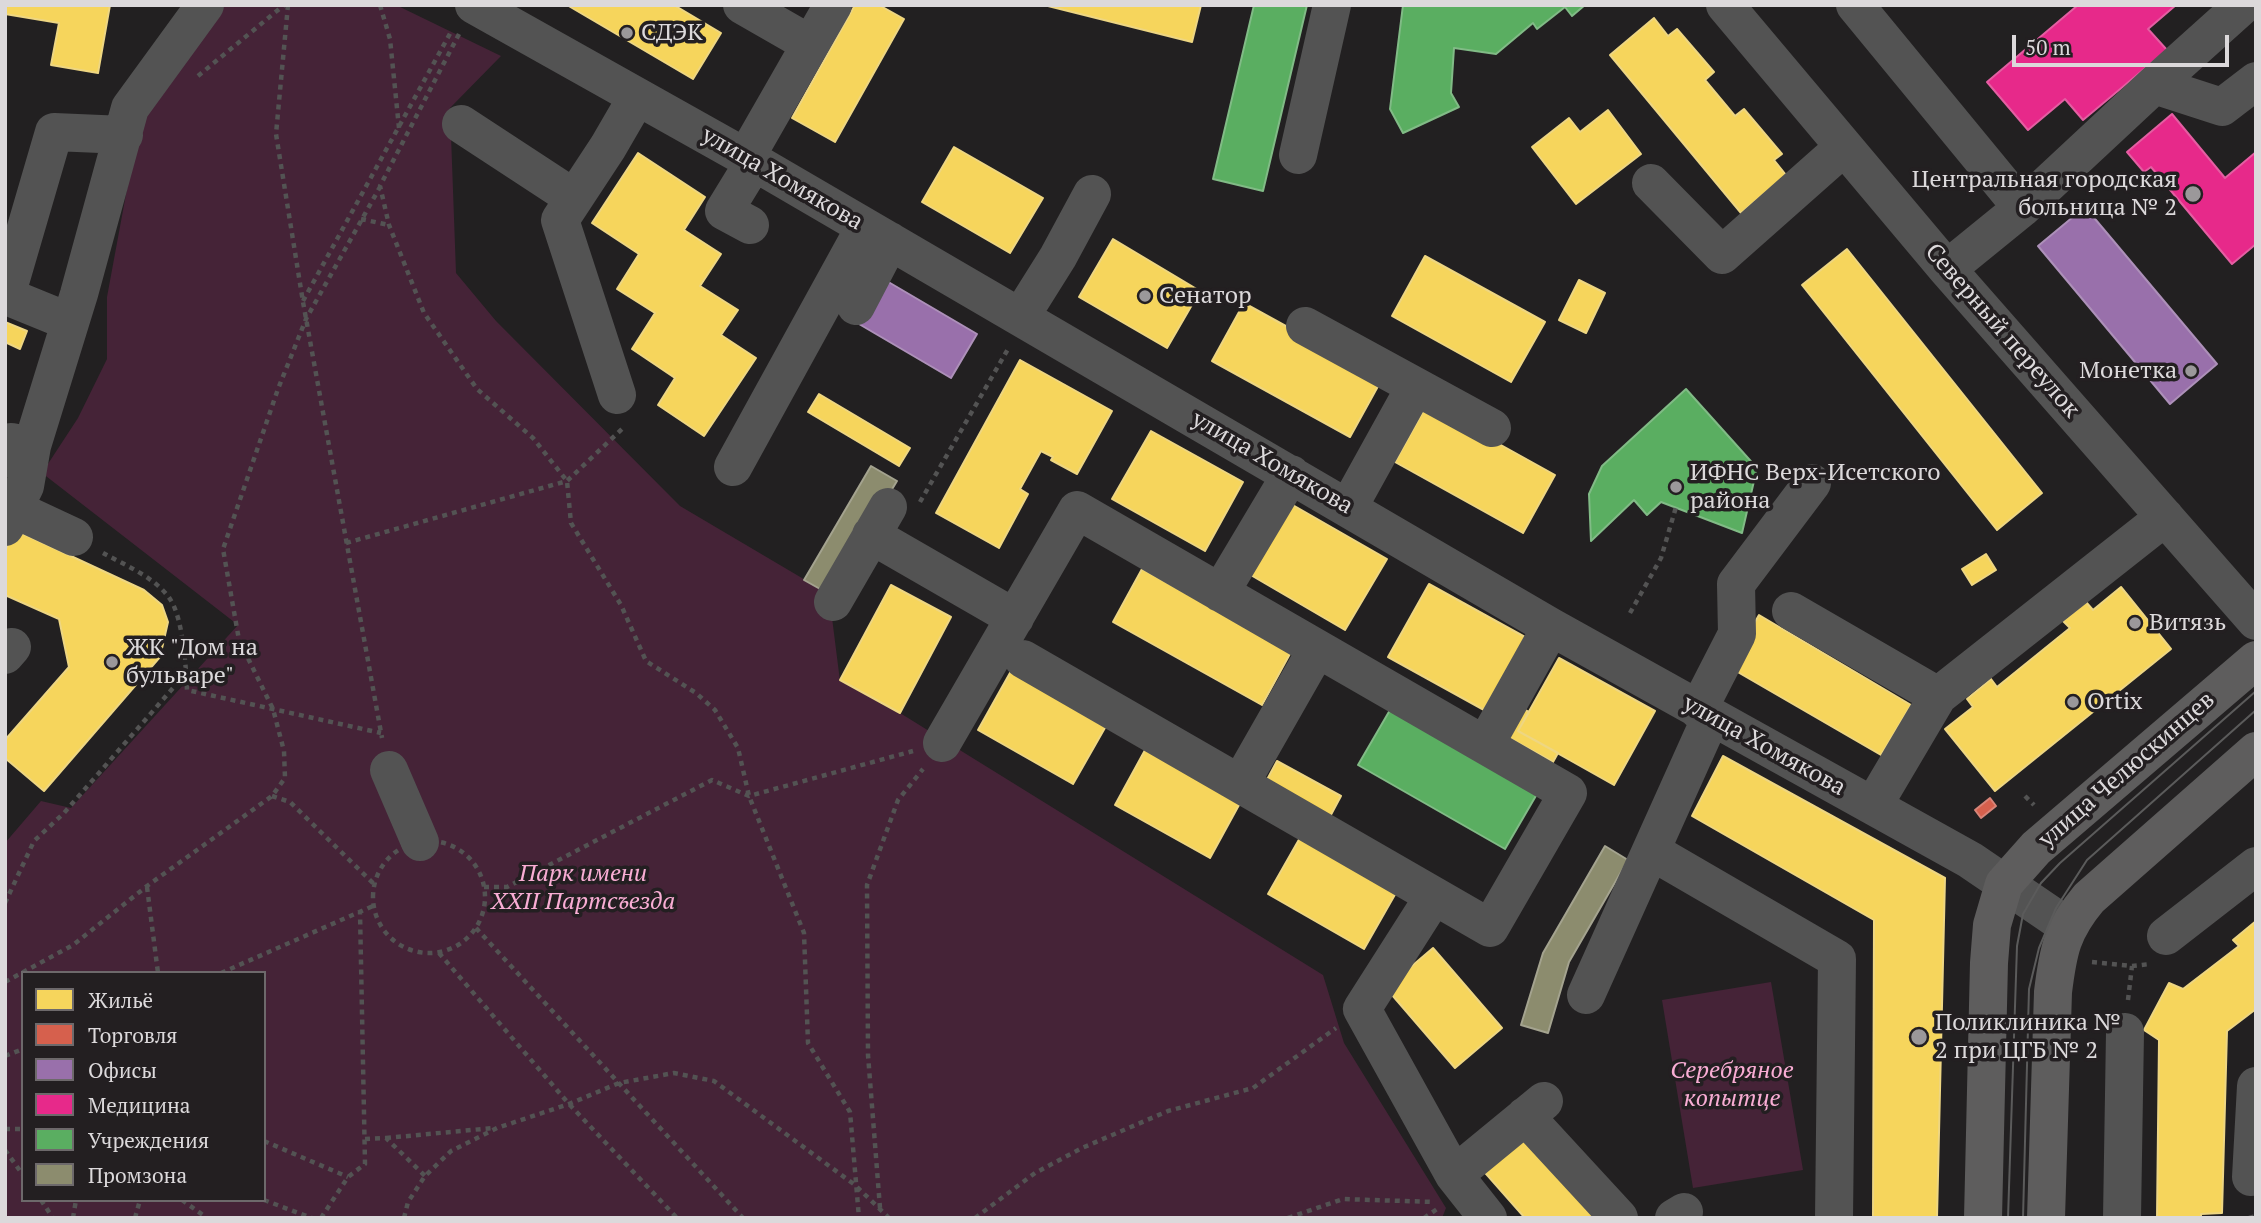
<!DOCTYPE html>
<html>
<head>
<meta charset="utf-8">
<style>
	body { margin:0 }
	#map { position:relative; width:2261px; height:1223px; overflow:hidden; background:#222021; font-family:"PT Serif",serif }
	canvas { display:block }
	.frame { position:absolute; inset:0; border:7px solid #dcd9db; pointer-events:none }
	.legend { position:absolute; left:21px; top:971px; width:245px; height:231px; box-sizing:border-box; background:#231f21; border:2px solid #6d696b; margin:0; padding:9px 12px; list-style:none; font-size:21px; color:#dcd9db }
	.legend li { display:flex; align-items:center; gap:14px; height:35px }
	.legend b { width:35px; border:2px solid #6d696b }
	.scale { position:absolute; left:2012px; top:35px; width:217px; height:32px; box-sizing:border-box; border:4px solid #dcd9db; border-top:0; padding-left:9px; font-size:21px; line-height:24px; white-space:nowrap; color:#dcd9db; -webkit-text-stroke:5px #231f21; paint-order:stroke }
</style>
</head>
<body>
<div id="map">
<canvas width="2261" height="1223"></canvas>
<div class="frame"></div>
<ul class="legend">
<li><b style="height:19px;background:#f6d55c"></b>Жильё</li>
<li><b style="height:19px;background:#d6604d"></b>Торговля</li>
<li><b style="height:19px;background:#9970ab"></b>Офисы</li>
<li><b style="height:19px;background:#e7298a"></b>Медицина</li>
<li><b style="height:19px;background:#5aae61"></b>Учреждения</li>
<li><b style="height:19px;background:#8c8c6e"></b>Промзона</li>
</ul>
<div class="scale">50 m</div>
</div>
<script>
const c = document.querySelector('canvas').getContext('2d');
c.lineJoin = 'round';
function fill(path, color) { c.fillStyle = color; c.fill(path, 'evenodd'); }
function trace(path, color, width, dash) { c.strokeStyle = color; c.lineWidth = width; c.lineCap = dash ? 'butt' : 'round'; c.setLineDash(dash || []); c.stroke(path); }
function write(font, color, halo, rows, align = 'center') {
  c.font = font + ' "PT Serif",serif'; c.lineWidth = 7; c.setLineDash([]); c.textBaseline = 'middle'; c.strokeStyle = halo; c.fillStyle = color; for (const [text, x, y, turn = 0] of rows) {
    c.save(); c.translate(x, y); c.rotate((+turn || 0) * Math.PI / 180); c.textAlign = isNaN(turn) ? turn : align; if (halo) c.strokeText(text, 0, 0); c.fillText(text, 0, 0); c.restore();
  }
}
fill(new Path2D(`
	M207,5H396L501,56L450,108L456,273L496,321L680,506L829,594L840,681L900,713L1323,975L1344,1043L1446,1208L1442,1218H5V843L41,801L71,808L238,625L42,473L78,418L107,359V297L141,113ZM23,973H264V1200H23Z
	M1771,982L1803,1170L1693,1188L1662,1000Z`), '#452337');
const homes = new Path2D(`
	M5,5H110L98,73L51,65L59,23L5,14Z
	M567,5H674L721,33L693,79Z
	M855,5H879L904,19L835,142L792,118Z
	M1044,5H1201L1192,42Z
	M1654,18L1668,36L1677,29L1714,72L1705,80L1735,116L1744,109L1782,154L1774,160L1786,175L1741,213L1610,55Z
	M1608,110L1641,154L1576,204L1532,147L1569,118L1580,132Z
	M954,147L1043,198L1010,253L922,202Z
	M638,153L705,197L684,230L721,254L700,286L738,310L721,335L756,358L704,436L658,405L675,378L632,349L655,313L617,289L639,254L592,223Z
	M1113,239L1200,291L1167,348L1079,297Z
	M1847,249L2042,493L1997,530L1802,285Z
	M1425,256L1545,322L1511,382L1392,316Z
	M1579,280L1605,293L1586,333L1559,320Z
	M1244,303L1382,379L1350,437L1212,361Z
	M5,322L27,331L20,349L5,342Z
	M1020,360L1112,411L1077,474L1051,460L1053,457L1041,451L1020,489L1028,494L999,548L936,513Z
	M819,394L910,448L899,466L808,412Z
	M1427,404L1555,475L1523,533L1395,462Z
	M1151,431L1243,482L1205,551L1112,499Z
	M1291,504L1387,559L1345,630L1249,574Z
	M15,530L144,590L162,605L168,622L160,657L44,791L5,758V740L69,667L59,619L5,595V551Z
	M1986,554L1996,570L1972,585L1962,569Z
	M1142,569L1291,652L1262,705L1113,622Z
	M1429,584L1525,637L1484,710L1388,657Z
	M891,585L951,617L900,713L840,680Z
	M2121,587L2171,649L1995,791L1945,729L1973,707L1967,699L1991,679L1997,687L2070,628L2063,621L2086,602L2093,610Z
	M1759,615L1911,705L1881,755L1729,667Z
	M1559,658L1655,711L1614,785L1518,731Z
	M1015,664L1110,719L1073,784L978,730Z
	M1523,709L1529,712L1518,731L1558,753L1553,762L1507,737Z
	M1150,741L1245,794L1210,858L1115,805Z
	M1723,756L1945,878L1937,1218H1873L1874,920L1692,816Z
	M1277,761L1341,796L1326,824L1262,789Z
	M1305,829L1401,884L1364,949L1268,894Z
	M2256,921V1009L2227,1031L2222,1213L2201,1214V1218H2157L2159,1040L2144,1030L2169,983L2183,989L2239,946L2233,940Z
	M1433,948L1502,1028L1455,1068L1386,988Z
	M1523,1129L1601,1218H1525L1480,1167Z`);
fill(homes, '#f6d55c');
trace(homes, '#eed682', 2);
const shops = new Path2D(`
	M1990,798L1996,806L1981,818L1975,810Z`);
fill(shops, '#d6604d');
trace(shops, '#d88478', 2);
const offices = new Path2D(`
	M2085,207L2217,364L2170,404L2038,246Z
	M885,280L977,334L951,378L859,324Z`);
fill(offices, '#9970ab');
trace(offices, '#ad90b9', 2);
const health = new Path2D(`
	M2078,5H2176L2148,29L2167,50L2083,120L2065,99L2028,130L1987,82Z
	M2172,114L2225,178L2256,152V244L2232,264L2151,167L2144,172L2127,152Z`);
fill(health, '#e7298a');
trace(health, '#e45ea2', 2);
const public = new Path2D(`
	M1254,5H1307L1263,191L1213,179Z
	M1403,5H1585L1572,16L1565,7L1537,29L1533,23L1496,54L1454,48L1451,93L1459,107L1403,133L1390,109Z
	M1686,389L1757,468L1742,533L1661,502L1647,515L1634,500L1591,541L1589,494L1602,466Z
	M1390,710L1537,794L1505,849L1358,765Z`);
fill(public, '#5aae61');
trace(public, '#81bb86', 2);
const industry = new Path2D(`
	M871,466L897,481L829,594L804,580Z
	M1605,846L1628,860L1569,962L1548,1033L1521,1025L1543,953Z`);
fill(industry, '#8c8c6e');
trace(industry, '#a4a38f', 2);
trace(new Path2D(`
	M288,5L276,134L303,302L382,738
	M380,5L390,39L399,128
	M459,34L380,186L389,225L424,313L477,389L533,438L567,481L571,523L621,605L646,661L696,693L715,710L738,748L749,796L804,933L808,1043L850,1112L859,1218
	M198,76L284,5
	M361,219L389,225
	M303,301L452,30
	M920,502L1008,349
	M346,543L567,481L623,428
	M103,553C125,565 156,578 170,599C183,618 186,667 187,690L381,733
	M1630,613L1661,558L1676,507
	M272,796L290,802L374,884
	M2025,796L2034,805
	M373 897a56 56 0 1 1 112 0a56 56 0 1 1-112 0Z
	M147,887L158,973
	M484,887H507L712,780L749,796L913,751
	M5,903L34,841L64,813L187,672
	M476,928L743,1218
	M439,953L569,1104L677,1218
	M2092,962L2132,966L2150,964
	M221,973L373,906
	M5,982L73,945L147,886L272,796L285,778L284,751L273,709L239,640L223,549L278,389L306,319L380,187
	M2128,1000L2132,966
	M5,1056L23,1049
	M5,1129H23
	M386,1138L493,1128
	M365,1139L386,1138L425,1176
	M264,1141L348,1177
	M5,1150L23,1175
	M41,1200L53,1218
	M182,1200L207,1218
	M264,1200L312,1218
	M880,1208L868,1055L867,885L898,800L923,769
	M73,1218L76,1200
	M135,1218L140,1200
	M321,1218L348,1177L365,1164L360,912
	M404,1218L408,1202L425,1176L451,1151L497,1128L569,1104L619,1083L674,1073L714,1081L855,1185L889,1218
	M975,1218L1035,1173L1082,1148L1168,1111L1253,1088L1336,1028
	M1288,1218L1343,1199L1434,1202
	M1424,1218L1440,1207
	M2249,1218L2256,1216`), '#535353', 4.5, [5, 5]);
trace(new Path2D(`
	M474,5L754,162L1551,627L1970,860L2067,926
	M742,5L810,44
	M1725,5L1947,269L2256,621
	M1855,5L2022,208
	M2154,85L2243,5
	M461,124L574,198
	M1298,155L1332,5
	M746,157L833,5
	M1651,183L1722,255L1844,147
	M750,225L724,211L754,162
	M1947,269L2022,208L2154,85L2222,107L2256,81
	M856,306L890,241
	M1021,316L1058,257L1092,194
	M70,322L16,300L10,295L9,286L54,132L124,135
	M1305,326L1492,428
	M617,395L560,220L608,147L637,97
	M5,458L11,442L32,446L79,294L130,108L205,5
	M733,467L865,227
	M1348,508L1415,387
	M14,509L74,537
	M5,527L25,486L32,446
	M871,535L1015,618
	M1220,593L1291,474
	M833,602L888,507
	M1791,611L1938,696
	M5,655L12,647
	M1698,710L1737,634L1736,584L1812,483
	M942,743L1077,510L1568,793L1490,928L1023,659
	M1485,745L1551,627
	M389,770L420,842
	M1240,784L1317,649
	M1873,806L1938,696L2165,517
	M1651,851L1837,959L1834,1218
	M1434,896L1362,1009L1454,1175L1488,1218
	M2166,936L2256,866
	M1586,995L1711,717
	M1525,1116L1619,1218
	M1454,1175L1544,1101
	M2251,1177L2256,1086
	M1674,1218L1684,1212
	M2122,1218L2125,1032`), '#535353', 38);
trace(new Path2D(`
	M1983,1218L1989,963L1992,925L2004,884L2036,848L2256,660
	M2046,1218L2053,992C2058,951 2062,930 2089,898L2256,751`), '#5e5d5d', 38);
trace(new Path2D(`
	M2008,1218L2017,946L2023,914L2041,883L2060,863L2256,691
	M2023,1218L2029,989L2039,948L2056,908L2087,860L2256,710`), '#5b5b5b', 2);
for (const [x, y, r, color] of [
	[627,33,7,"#9b989a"],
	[2193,194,9,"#9b989a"],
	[1145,296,7,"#9b989a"],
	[2191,371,7,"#9b989a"],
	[1676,487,7,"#9b989a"],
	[2135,623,7,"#9b989a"],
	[112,662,7,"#9b989a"],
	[2073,702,7,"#9b989a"],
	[1919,1037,9,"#9b989a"]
]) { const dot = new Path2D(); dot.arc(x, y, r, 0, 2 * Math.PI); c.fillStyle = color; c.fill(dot); trace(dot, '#231f21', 2.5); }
write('24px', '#dcd9db', '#231f21', [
	["СДЭК",641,33],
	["Центральная городская",2177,180,"right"],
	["больница № 2",2177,208,"right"],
	["Сенатор",1159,296],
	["Монетка",2177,371,"right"],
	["ИФНС Верх-Исетского",1690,473],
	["района",1690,501],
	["Витязь",2149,623],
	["ЖК \"Дом на",126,648],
	["бульваре\"",126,676],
	["Ortix",2087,702],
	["Поликлиника №",1935,1023],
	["2 при ЦГБ № 2",1935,1051]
], 'left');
write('24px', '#dcd9db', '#231f21', [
	["улица Хомякова",782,179,30],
	["Северный переулок",2002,331,49],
	["улица Хомякова",1272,463,30],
	["улица Хомякова",1764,746,29],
	["улица Челюскинцев",2127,770,-41]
]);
write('italic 24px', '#f9add4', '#231f21', [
	["Парк имени",583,874],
	["XXII Партсъезда",583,902],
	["Серебряное",1732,1071],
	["копытце",1732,1099]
]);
</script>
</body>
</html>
